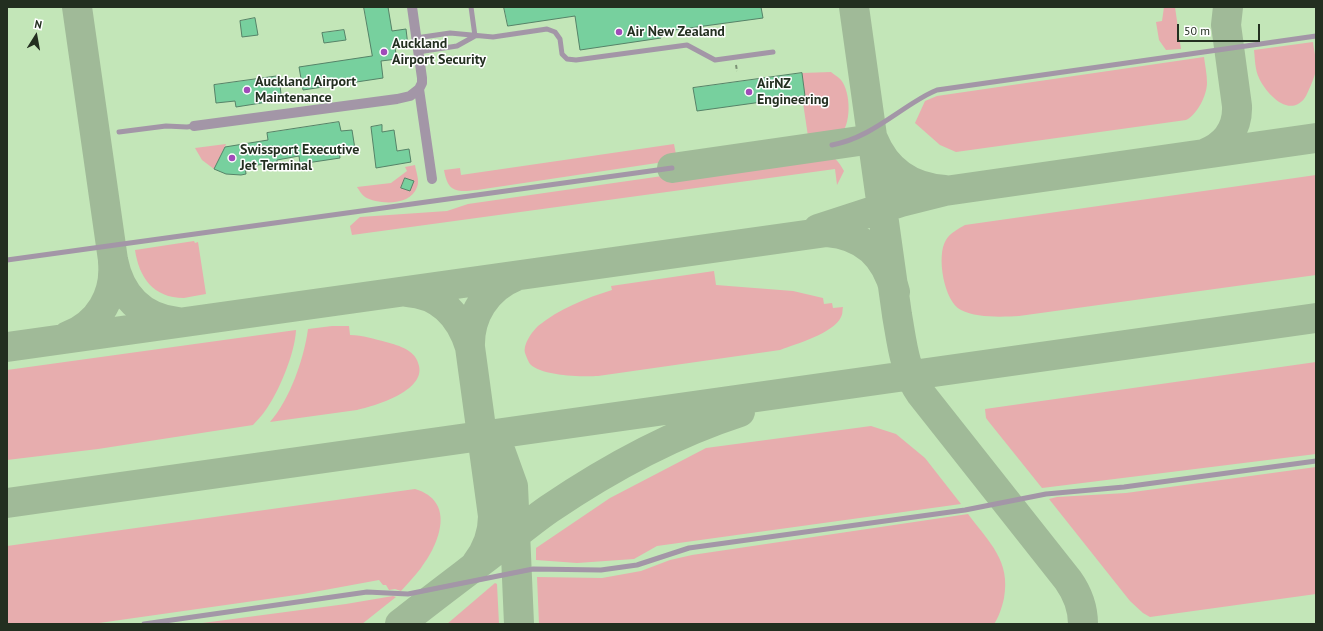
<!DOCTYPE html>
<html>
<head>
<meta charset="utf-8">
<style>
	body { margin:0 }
	#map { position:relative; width:1323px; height:631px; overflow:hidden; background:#d3f2c9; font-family:"PT Sans",sans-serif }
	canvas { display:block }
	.frame { position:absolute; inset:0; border:8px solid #232f20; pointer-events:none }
	.north { position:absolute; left:16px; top:16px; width:40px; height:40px; -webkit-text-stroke:3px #fff; paint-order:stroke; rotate:11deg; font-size:11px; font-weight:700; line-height:16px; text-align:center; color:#232f20 }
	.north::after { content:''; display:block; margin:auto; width:14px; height:18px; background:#232f20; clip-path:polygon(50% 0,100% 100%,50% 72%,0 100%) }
	.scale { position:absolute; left:1177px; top:24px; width:83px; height:18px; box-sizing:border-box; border:2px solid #232f20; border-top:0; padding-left:5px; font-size:12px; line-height:14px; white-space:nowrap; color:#232f20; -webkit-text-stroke:3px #fff; paint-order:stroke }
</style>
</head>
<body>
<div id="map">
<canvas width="1323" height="631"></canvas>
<div class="frame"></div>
<div class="north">N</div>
<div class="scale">50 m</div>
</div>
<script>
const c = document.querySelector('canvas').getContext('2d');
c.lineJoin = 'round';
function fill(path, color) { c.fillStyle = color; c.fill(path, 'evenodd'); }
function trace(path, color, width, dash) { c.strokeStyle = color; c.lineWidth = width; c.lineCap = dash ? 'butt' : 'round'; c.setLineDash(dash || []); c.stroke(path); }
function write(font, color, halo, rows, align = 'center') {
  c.font = font + ' "PT Sans",sans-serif'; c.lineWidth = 3; c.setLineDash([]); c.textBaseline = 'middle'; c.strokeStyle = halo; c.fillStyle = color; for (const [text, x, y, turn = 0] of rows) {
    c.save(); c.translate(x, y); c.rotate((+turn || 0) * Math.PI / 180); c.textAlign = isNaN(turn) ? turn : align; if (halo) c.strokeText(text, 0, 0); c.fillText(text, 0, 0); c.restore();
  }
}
fill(new Path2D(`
	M7,7H1316V624H7Z`), '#c3e6b8');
fill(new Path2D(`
	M1164,7H1175L1181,49L1166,50L1159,40L1156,22L1162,21Z
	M1313,42C1314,51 1317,61 1316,70C1315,75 1313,80 1311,85C1309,89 1307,95 1304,99C1288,118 1266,93 1259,78C1255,70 1255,59 1254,50Z
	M1204,57C1205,65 1207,74 1207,83C1207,95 1197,115 1186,120L956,152L940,145L915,123L925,101L937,96Z
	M831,72C834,75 839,77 841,80C851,92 852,126 839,136C832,142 818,141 809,143L802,96H805L802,73Z
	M226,144L214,169L202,160L195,148Z
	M674,144L677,160L477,190C457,192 448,193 444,170L460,168L461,175Z
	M822,153C834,156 838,160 844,171L837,185L835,169L352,235L350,226L360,217L447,211L468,204Z
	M415,165C416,172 420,181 417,187C411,206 379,205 365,197C362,195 359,190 357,187L391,183L407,171L405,167Z
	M1316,175V275L1019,316C1002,317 976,318 961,310C944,302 936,255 946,240C950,233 958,229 965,225Z
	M194,241L195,243L198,242L206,294C198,295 191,297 184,298C153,298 139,277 135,250Z
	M714,271L716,285L793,291L823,298L824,304L832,303L833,308L843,307C842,311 843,314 841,317C834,333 796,344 780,350L598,376C582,377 541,376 530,364C528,361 526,356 525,353C523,344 532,332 538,326C559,309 586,298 612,290L611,286Z
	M332,326H349L350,335C363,335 374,339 386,342C400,346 416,350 419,366C425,391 375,406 357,410L270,422C290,399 304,359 308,329Z
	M296,330C295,353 279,392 265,411C262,416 257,420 253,425L98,449L7,460V370Z
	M1316,362V454L1042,488L989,422L986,418L985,409Z
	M871,426L896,434L925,458L961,504L657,546L634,559L577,563L536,560V548L610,498L706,448Z
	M1316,467V594L1150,617L1143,613L1130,601L1049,499L1057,497L1126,493Z
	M415,489C456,501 440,543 421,568C415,576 408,583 401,591L395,589L389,590L386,585H383L379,580L303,594L92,624H7V546Z
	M968,514C989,542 1011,561 1004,598C1002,607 999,617 994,624H539L537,577L602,578L641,571L670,560L692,555Z
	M495,583L497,584L499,624H447Z
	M393,596L396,597L362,624H195L346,604Z`), '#e7adae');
trace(new Path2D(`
	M77,7L113,260C120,295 141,318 177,322
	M854,7L897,315C902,343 904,370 921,394L1068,580C1078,594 1083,607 1083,624
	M1204,154C1225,146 1238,129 1237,106L1226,25L1228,7
	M672,168L873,139C886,171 910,188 945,190
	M818,229L901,202L945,191L1316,138
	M407,292C441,294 461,318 470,347
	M68,336C99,324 116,295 113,262
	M7,347L827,232C864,235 886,256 895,292
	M495,436L513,486L519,624
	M7,503L1316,318
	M476,564C487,550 493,534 493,516L470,347C469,316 486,288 516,276
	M400,624C430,600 461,577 491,554C510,539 529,523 549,509C608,469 672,434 740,412`), '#a0ba98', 30);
const building = new Path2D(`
	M364,7H388L392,31L406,29L408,46L395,48L397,59L381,61L383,78L303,90L299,67L372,56Z
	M504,7H761L763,18L660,32L661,38L580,50L575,16L508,26Z
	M255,18L258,35L242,37L240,21Z
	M344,30L346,40L324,43L322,33Z
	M802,73L805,96L697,111L693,88Z
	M279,76L281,94L273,95L274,101L236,107L235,101L216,103L214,85Z
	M339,122L341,131L352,130L355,149L339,151L340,158L300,164L299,156L277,160V162L245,167L246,174L241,175L226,174L214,169L225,147L268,140L267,133Z
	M382,125V132L394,130L397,151L409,149L411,162L376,168L371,127Z
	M405,178L414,181L410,191L401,188Z`);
fill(building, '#77d09e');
trace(building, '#568368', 1);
trace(new Path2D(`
	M736,65L737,71`), '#7c9175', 2, [4, 2]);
trace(new Path2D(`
	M471,7L475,36
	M416,38L450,33L493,37L547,29L555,32L560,39L562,54L567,59L576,60L687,45L715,60L773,52
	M418,52L457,46L475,36
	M119,132L166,126L187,127L194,126
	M832,145C864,139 886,120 913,103C921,98 929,93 937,90L1316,36
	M7,260L672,168
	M144,624L367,592L408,594L533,569L601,570L637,565L689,548L965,510L1046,494L1124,487L1316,461`), '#a396a7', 5);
trace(new Path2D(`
	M412,7L422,78V83L419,89L432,179
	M194,126L397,99L410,96L419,89`), '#a396a7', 10);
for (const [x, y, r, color] of [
	[619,32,4,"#a04bb9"],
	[384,52,4,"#a04bb9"],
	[247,90,4,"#a04bb9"],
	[749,92,4,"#a04bb9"],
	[232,158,4,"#a04bb9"]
]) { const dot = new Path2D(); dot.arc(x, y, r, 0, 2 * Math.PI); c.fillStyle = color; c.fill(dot); trace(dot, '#fff', 1.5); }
write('bold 14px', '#232f20', '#fff', [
	["Air New Zealand",627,32],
	["Auckland",392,44],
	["Airport Security",392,60],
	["Auckland Airport",255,82],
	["Maintenance",255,98],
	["AirNZ",757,84],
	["Engineering",757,100],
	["Swissport Executive",240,150],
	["Jet Terminal",240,166]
], 'left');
</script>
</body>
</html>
